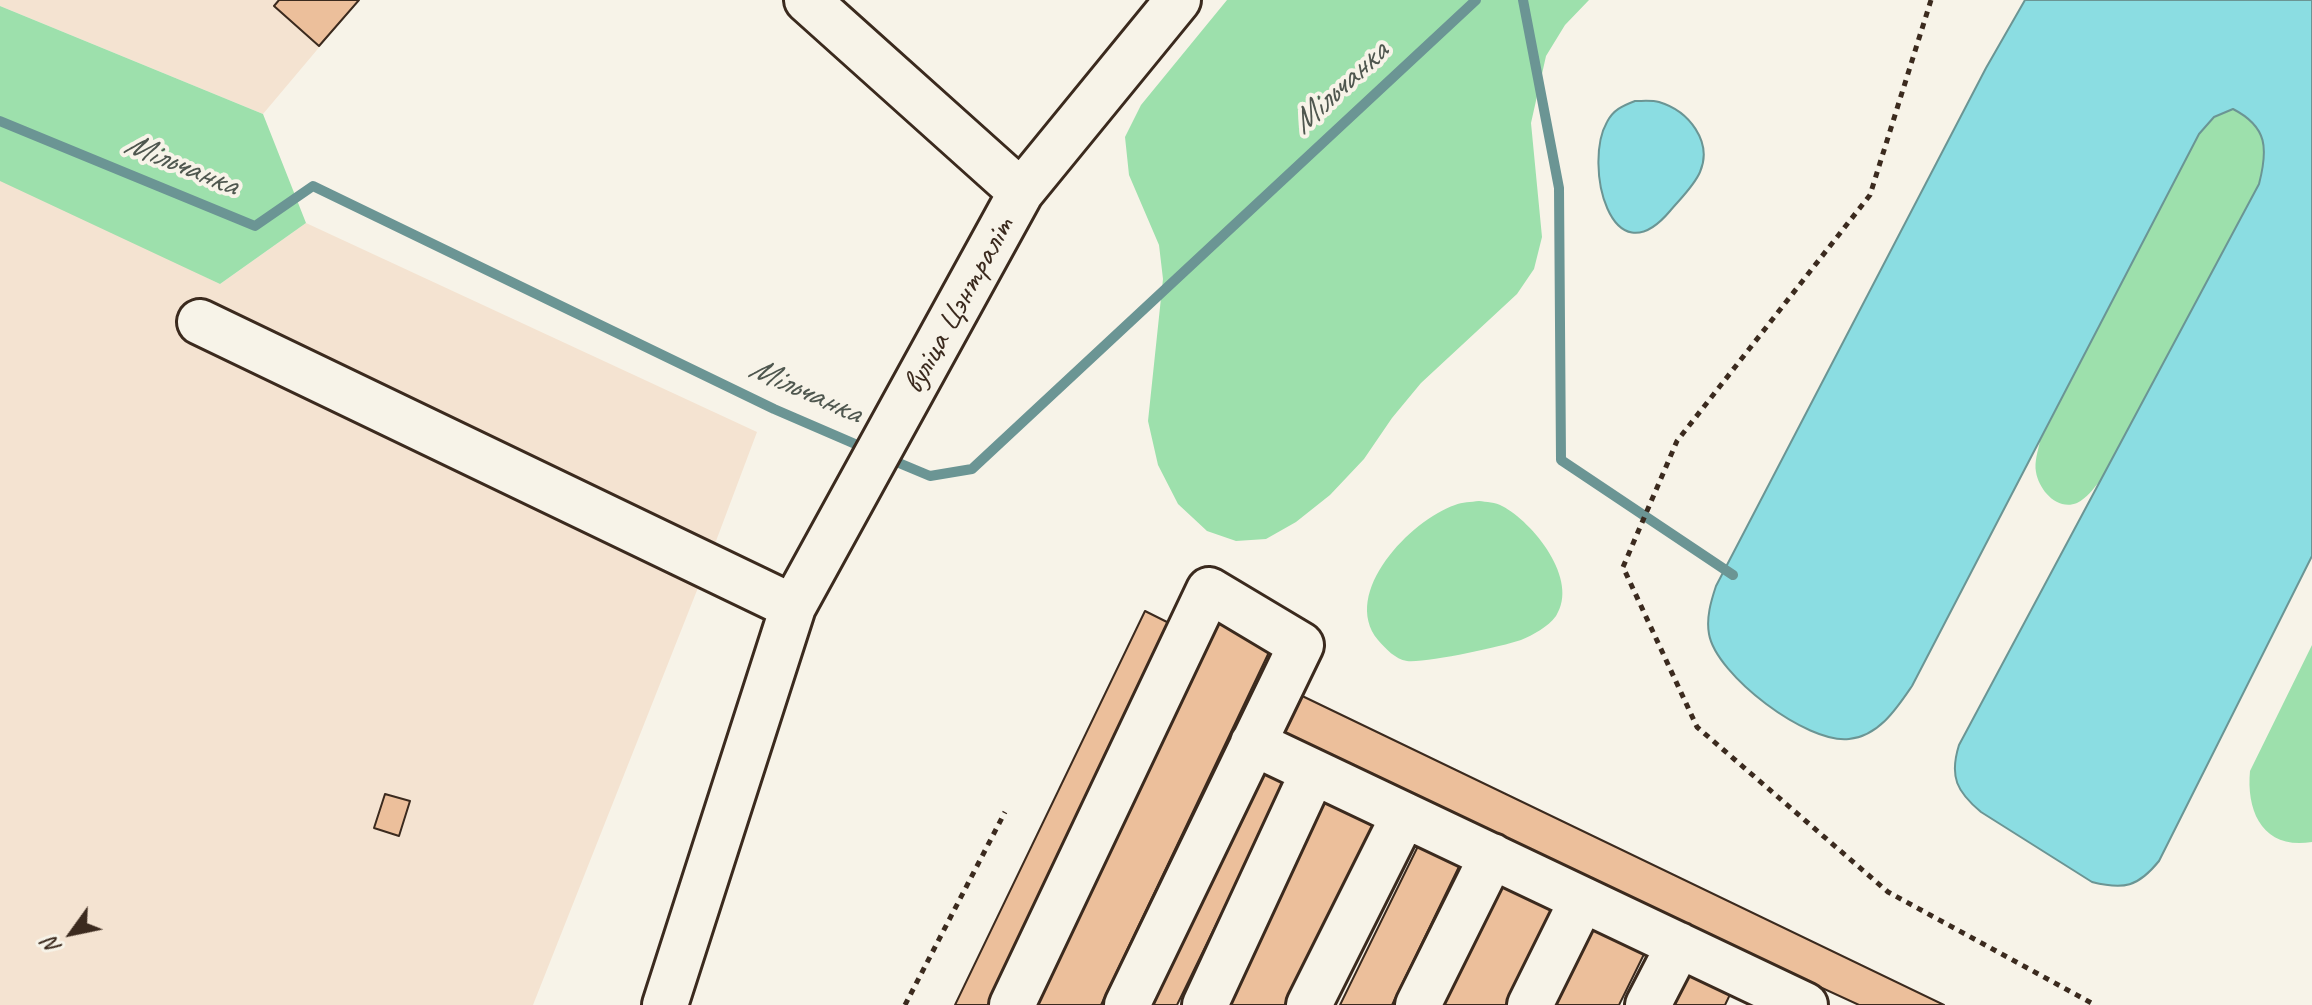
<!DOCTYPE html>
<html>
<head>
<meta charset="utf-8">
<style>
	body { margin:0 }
	#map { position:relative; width:2312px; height:1005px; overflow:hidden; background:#f7f3e8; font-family:Caveat,sans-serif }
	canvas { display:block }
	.north { position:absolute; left:32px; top:893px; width:80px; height:80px; -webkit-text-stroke:6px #f7f3e8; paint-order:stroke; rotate:237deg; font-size:22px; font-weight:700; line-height:32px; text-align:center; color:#3b2a1e }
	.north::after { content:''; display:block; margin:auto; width:28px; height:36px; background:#3b2a1e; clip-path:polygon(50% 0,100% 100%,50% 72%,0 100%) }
</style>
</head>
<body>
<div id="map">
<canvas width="2312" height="1005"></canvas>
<div class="north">N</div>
</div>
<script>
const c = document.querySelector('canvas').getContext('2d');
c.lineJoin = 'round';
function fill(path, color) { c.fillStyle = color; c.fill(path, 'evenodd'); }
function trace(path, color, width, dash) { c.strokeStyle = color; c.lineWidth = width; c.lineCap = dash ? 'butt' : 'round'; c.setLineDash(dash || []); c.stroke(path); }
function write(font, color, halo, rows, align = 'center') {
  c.font = font + ' Caveat,sans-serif'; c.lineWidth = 8; c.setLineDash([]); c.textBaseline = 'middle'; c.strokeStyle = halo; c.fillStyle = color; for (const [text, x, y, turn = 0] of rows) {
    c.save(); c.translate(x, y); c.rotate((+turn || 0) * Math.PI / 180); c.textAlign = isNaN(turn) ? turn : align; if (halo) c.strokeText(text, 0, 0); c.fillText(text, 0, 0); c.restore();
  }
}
fill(new Path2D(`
	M0,0H359L263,114L0,6Z
	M0,175L220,284L306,223L757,432L707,565L533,1005H0Z`), '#f4e3d1');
fill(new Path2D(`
	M1227,0H1589L1565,25L1546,56L1531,123L1542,237L1534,269L1517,294L1421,383L1392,418L1364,459L1330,495L1296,522L1266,539L1236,541L1207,531L1178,504L1158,465L1148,421L1163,279L1159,245L1129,175L1125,137L1141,105Z
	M0,6L263,114L306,223L220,284L0,181Z
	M2233,109C2269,128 2269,148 2259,184L2100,481C2093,489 2087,498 2077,503C2057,511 2039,490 2036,472C2034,462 2038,451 2040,441L2199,134L2214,117Z
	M1479,501C1486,502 1496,502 1502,506C1533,522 1580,580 1556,616C1548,627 1533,635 1521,640C1500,647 1427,663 1407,661C1395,659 1386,649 1378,640C1340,593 1411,520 1455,505C1462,502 1471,502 1479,501Z
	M2312,645V842C2264,850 2246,813 2250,771Z`), '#9de0ac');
const water = new Path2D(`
	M2025,0H2312V556L2159,861C2138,887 2124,890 2092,882L1981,812C1957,792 1949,777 1959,745L2259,184C2268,149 2268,127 2233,109L2214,117L2199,134L1912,686C1897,708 1879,736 1849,739C1807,744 1716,675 1709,634C1706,618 1711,601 1716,586L1986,68Z
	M1635,101C1643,101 1652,100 1659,102C1689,111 1713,142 1700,172C1694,186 1680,199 1670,211C1611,281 1583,164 1607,122C1613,110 1622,106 1635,101Z`);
fill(water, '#8bdde2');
trace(water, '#6b9594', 2);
trace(new Path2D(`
	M1523,0L1559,188L1561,460L1733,575
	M0,121L255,226L313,186L774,409L869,450
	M887,458L930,476L972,469L1476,0`), '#6b9594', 10);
const building = new Path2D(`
	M279,0H359L319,46L274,6Z
	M1145,611L1177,627L995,1005H955Z
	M1219,622L1271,648L1101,1005H1033Z
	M1296,693L1944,1005H1859L1272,735Z
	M1256,768L1285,783L1177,1005H1141Z
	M1323,793L1376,822L1289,1005H1221Z
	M385,794L410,801L399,836L374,828Z
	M1423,836L1468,848L1392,1005H1340Z
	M1508,875L1556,904L1507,1005H1440Z
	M1598,917L1650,942L1619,1005H1554Z
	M1685,962L1736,982L1725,1005H1663Z`);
fill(building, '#ecbf9b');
trace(building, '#3b2a1e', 2);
const minor = new Path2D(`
	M807,0L1021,192
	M200,322L793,607
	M1253,743L1805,1005
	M665,1005L793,607L1021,192L1178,0
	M1012,1005L1209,590L1301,645L1127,1005
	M1205,1005L1313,772
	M1309,1005L1404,815
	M1418,1005L1492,856
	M1530,1005L1582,900
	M1648,1005L1679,945`);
trace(minor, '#3b2a1e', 50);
trace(new Path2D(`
	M1931,0L1870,195L1677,441L1623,567L1697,727L1888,892L2095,1005
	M905,1005L1005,812`), '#3b2a1e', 5, [6, 6]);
trace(minor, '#f7f3e8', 44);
write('32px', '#3b2a1e', '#f7f3e8', [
	["вуліца Цэнтраліт",959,306,-61]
]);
write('italic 34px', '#4f574f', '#f7f3e8', [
	["Мільчанка",1340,88,-43],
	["Мільчанка",181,165,22],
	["Мільчанка",805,391,24]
]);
</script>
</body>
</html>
